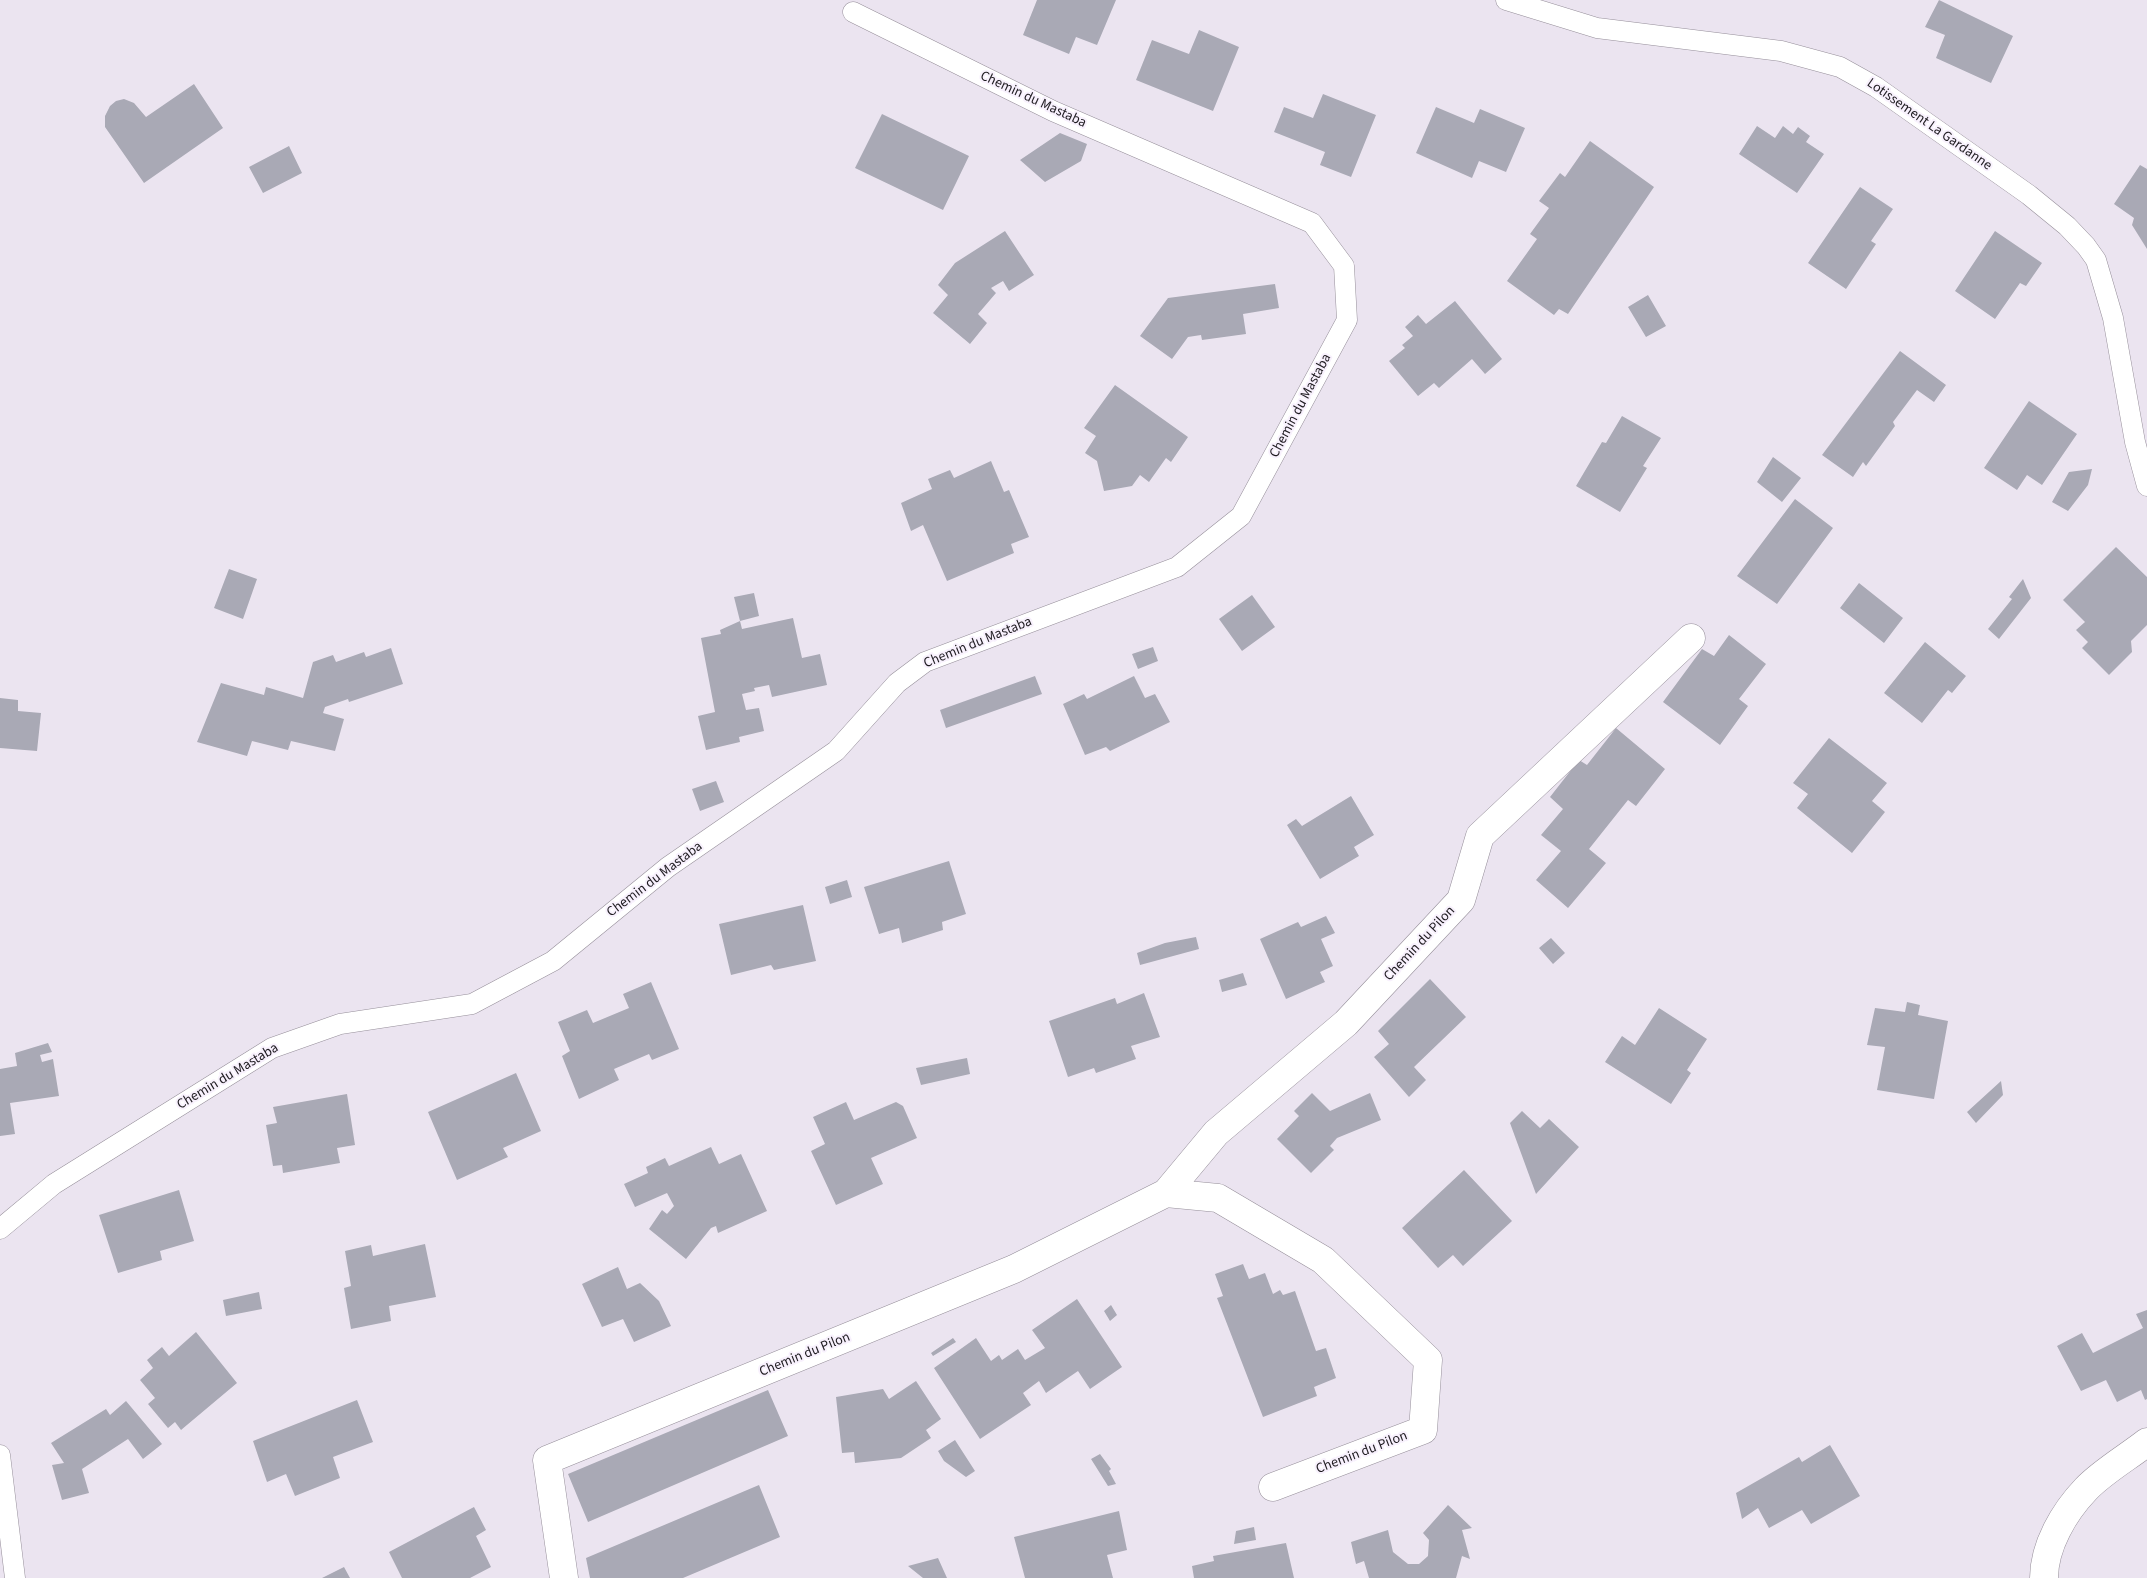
<!DOCTYPE html>
<html>
<head>
<meta charset="utf-8">
<style>
	body { margin:0 }
	canvas { display:block; background:#ebe4f0 }
</style>
</head>
<body>
<canvas width="2147" height="1578"></canvas>
<script>
const c = document.querySelector('canvas').getContext('2d');
c.lineJoin = 'round';
function fill(path, color) { c.fillStyle = color; c.fill(path, 'evenodd'); }
function trace(path, color, width, dash) { c.strokeStyle = color; c.lineWidth = width; c.lineCap = dash ? 'butt' : 'round'; c.setLineDash(dash || []); c.stroke(path); }
function write(font, color, halo, rows, align = 'center') {
  c.font = font + ' "Source Sans 3",sans-serif'; c.lineWidth = 4; c.setLineDash([]); c.textBaseline = 'middle'; c.strokeStyle = halo; c.fillStyle = color; for (const [text, x, y, turn = 0] of rows) {
    c.save(); c.translate(x, y); c.rotate((+turn || 0) * Math.PI / 180); c.textAlign = isNaN(turn) ? turn : align; if (halo) c.strokeText(text, 0, 0); c.fillText(text, 0, 0); c.restore();
  }
}
fill(new Path2D(`
	M1037,0H1116L1097,45L1076,37L1069,54L1023,35Z
	M1939,0L2013,36L1991,83L1936,58L1945,35L1925,27Z
	M1199,30L1239,47L1213,111L1136,80L1152,40L1189,54Z
	M194,84L223,128L144,183L105,127V116L110,106L116,101L124,99L134,103L146,117Z
	M1323,94L1376,115L1351,177L1320,165L1325,152L1274,132L1284,107L1313,118Z
	M1436,107L1474,123L1480,109L1525,128L1506,172L1479,161L1472,178L1416,153Z
	M882,114L969,156L943,210L855,168Z
	M1757,126L1775,138L1783,126L1793,134L1798,127L1810,136L1806,142L1824,154L1797,193L1739,154Z
	M1060,133L1087,144L1081,161L1045,182L1020,160Z
	M1590,141L1654,187L1568,314L1559,309L1554,315L1507,281L1537,239L1530,234L1549,208L1539,201L1560,173L1565,177Z
	M289,146L302,173L263,193L249,167Z
	M2140,165L2147,169V249L2132,225L2134,218L2114,204Z
	M1860,187L1893,209L1871,241L1876,244L1846,289L1808,263Z
	M1005,231L1034,275L1009,291L1003,281L991,288L996,293L978,314L987,323L970,344L933,313L948,295L938,285L955,263Z
	M1995,231L2042,263L2026,286L2020,283L1995,319L1955,291Z
	M1275,284L1279,308L1243,314L1246,334L1202,340L1201,335L1188,337L1172,359L1140,336L1168,298Z
	M1648,295L1666,326L1646,337L1628,307Z
	M1455,301L1502,359L1485,374L1472,359L1439,388L1434,383L1418,396L1389,361L1405,348L1402,345L1413,336L1405,327L1418,315L1426,324Z
	M1900,351L1946,385L1934,402L1917,390L1893,422L1895,426L1866,466L1863,462L1853,477L1822,455Z
	M1115,385L1188,437L1171,462L1166,458L1149,482L1140,475L1132,486L1104,491L1097,461L1085,453L1096,436L1084,428Z
	M2029,401L2077,434L2042,485L2027,475L2017,490L1984,468Z
	M1622,416L1661,438L1643,466L1647,468L1620,512L1576,486L1602,442L1606,443Z
	M1773,457L1801,478L1782,502L1757,482Z
	M991,461L1004,492L1009,490L1029,537L1011,544L1014,553L947,581L923,525L911,531L901,503L932,489L928,479L950,470L954,478Z
	M2092,469L2088,485L2068,511L2052,502L2069,472Z
	M1795,499L1833,528L1777,604L1737,576Z
	M2116,547L2147,577V625L2131,641L2132,652L2109,675L2082,648L2088,642L2076,630L2085,622L2063,600Z
	M229,569L257,579L243,619L214,608Z
	M2023,579L2031,598L1999,639L1988,629L2012,599L2009,597Z
	M1859,583L1903,618L1884,643L1840,608Z
	M754,593L759,616L740,621L734,597Z
	M1252,595L1275,627L1242,651L1219,619Z
	M793,618L802,658L820,654L827,685L772,697L769,685L754,688L755,691L742,694L746,710L759,708L764,731L739,737L740,742L706,750L698,716L715,712L701,638L721,634L720,630L740,621L742,629Z
	M1729,635L1766,664L1739,699L1748,706L1720,745L1663,702L1702,649L1714,656Z
	M1925,642L1966,676L1952,693L1948,690L1922,723L1884,693Z
	M1153,647L1158,661L1138,669L1132,654Z
	M391,648L403,684L349,702L348,699L325,707L323,713L344,719L335,751L291,741L288,750L252,741L247,756L197,742L221,683L264,695L266,687L303,698L313,662L333,655L336,662L364,652L366,657Z
	M1035,676L1042,694L946,728L940,710Z
	M1134,676L1145,698L1155,694L1170,722L1110,751L1106,747L1085,755L1063,704L1084,694L1087,699Z
	M0,698L18,700V711L41,713L37,751L0,748Z
	M1616,728L1665,769L1636,806L1628,800L1589,849L1606,863L1568,908L1536,880L1561,851L1541,835L1563,809L1550,797L1579,760L1587,765Z
	M1829,738L1887,783L1872,801L1885,812L1852,853L1797,808L1808,794L1793,783Z
	M716,781L724,802L700,811L692,789Z
	M1351,796L1374,835L1354,847L1359,856L1320,879L1287,825L1296,819L1302,826Z
	M949,861L966,914L942,922L943,930L902,943L899,928L879,934L864,887Z
	M847,880L852,897L830,904L825,887Z
	M803,905L816,961L774,970L771,965L731,975L719,924Z
	M1326,916L1335,933L1321,939L1333,966L1320,972L1325,982L1286,999L1260,939L1298,922L1301,927Z
	M1196,937L1199,949L1140,965L1137,953L1165,943Z
	M1551,938L1565,953L1553,964L1539,948Z
	M1243,973L1247,985L1222,992L1219,980Z
	M1430,979L1466,1017L1414,1067L1426,1080L1409,1097L1374,1057L1389,1044L1378,1031Z
	M651,982L679,1049L652,1060L649,1054L614,1069L619,1080L579,1099L562,1056L570,1051L558,1022L587,1010L593,1023L629,1008L623,994Z
	M1144,993L1160,1037L1131,1046L1136,1059L1096,1073L1094,1068L1068,1077L1049,1021L1115,998L1117,1004Z
	M1907,1002L1920,1005L1918,1015L1948,1021L1934,1099L1877,1090L1885,1047L1867,1045L1875,1008L1905,1012Z
	M1659,1008L1707,1039L1687,1070L1691,1073L1671,1104L1605,1062L1622,1036L1635,1045Z
	M48,1043L52,1052L40,1055L42,1062L53,1059L59,1096L10,1103L15,1134L0,1136V1069L17,1066L15,1053Z
	M967,1058L970,1074L921,1085L916,1068Z
	M516,1073L541,1131L503,1148L508,1157L457,1180L428,1112Z
	M2001,1081L2003,1095L1976,1123L1967,1112Z
	M1312,1093L1330,1111L1370,1093L1381,1120L1337,1138L1330,1146L1334,1150L1311,1173L1277,1139L1299,1116L1294,1111Z
	M347,1094L355,1145L337,1148L340,1163L283,1173L282,1165L273,1166L266,1125L277,1123L273,1107Z
	M846,1102L854,1120L896,1102L903,1106L917,1138L871,1158L883,1184L836,1205L811,1151L825,1144L813,1117Z
	M1522,1111L1540,1128L1549,1119L1579,1147L1536,1194L1510,1123Z
	M711,1147L719,1164L741,1154L767,1211L718,1233L716,1226L711,1228L686,1259L649,1229L662,1210L667,1214L674,1206L667,1193L635,1207L624,1184L648,1173L646,1167L665,1158L669,1166Z
	M1464,1170L1512,1221L1463,1266L1453,1255L1438,1268L1402,1228Z
	M179,1190L194,1241L160,1251L162,1260L118,1273L99,1215Z
	M425,1244L436,1297L389,1306L391,1321L351,1329L344,1288L351,1286L345,1251L371,1245L373,1256Z
	M1243,1264L1249,1279L1265,1273L1273,1294L1280,1290L1283,1295L1295,1291L1316,1351L1326,1348L1336,1378L1314,1387L1317,1396L1263,1417L1217,1298L1223,1296L1215,1274Z
	M618,1267L627,1289L640,1283L659,1301L671,1326L634,1342L623,1319L602,1327L582,1284Z
	M259,1292L262,1309L226,1316L223,1300Z
	M1077,1299L1122,1367L1090,1389L1078,1371L1046,1393L1039,1381L1023,1393L1031,1405L980,1439L934,1368L976,1338L991,1361L999,1355L1002,1360L1018,1349L1025,1360L1045,1348L1032,1330Z
	M1111,1305L1117,1315L1110,1321L1104,1311Z
	M2147,1310V1399L2145,1400L2141,1390L2117,1402L2106,1380L2081,1391L2057,1346L2082,1333L2093,1353L2143,1328L2136,1314Z
	M196,1332L237,1383L181,1430L175,1422L168,1428L148,1404L155,1398L140,1380L153,1368L147,1360L162,1347L169,1356Z
	M953,1338L956,1342L933,1356L931,1353Z
	M916,1381L941,1419L926,1430L931,1438L901,1458L855,1463L854,1452L842,1453L836,1397L883,1389L889,1399Z
	M768,1390L788,1436L588,1522L568,1474Z
	M357,1400L373,1442L333,1457L340,1478L295,1496L286,1474L267,1482L253,1441Z
	M126,1401L162,1444L143,1459L128,1439L82,1469L89,1493L62,1500L52,1465L64,1463L51,1443L106,1409L110,1415Z
	M955,1440L975,1471L966,1477L944,1461L938,1451Z
	M1830,1445L1860,1496L1811,1524L1802,1510L1769,1528L1758,1508L1742,1519L1736,1493L1799,1457L1802,1462Z
	M1100,1454L1111,1469L1109,1471L1116,1484L1108,1486L1091,1459Z
	M759,1485L780,1537L683,1578H590L586,1558Z
	M1448,1505L1472,1528L1462,1530L1470,1559L1462,1556L1456,1578H1369L1364,1561L1356,1564L1351,1542L1388,1530L1393,1552L1408,1564H1419L1428,1556L1429,1540L1423,1533Z
	M474,1507L486,1530L476,1536L491,1567L470,1578H402L389,1552Z
	M1119,1511L1127,1550L1107,1555L1113,1578H1025L1014,1537Z
	M1254,1527L1256,1540L1234,1544L1236,1531Z
	M1286,1543L1294,1578H1194L1192,1566L1214,1561L1213,1556Z
	M938,1558L947,1578H923L908,1566Z
	M344,1567L350,1578H322Z`), '#a9a9b5');
const service = new Path2D(`
	M1506,0L1597,28L1781,51L1840,67L1876,87L2029,195L2067,226L2086,246L2096,260L2113,318L2135,442L2147,486
	M0,1229L54,1184L272,1048L340,1024L472,1004L553,961L668,867L836,751L897,683L925,662L1177,567L1241,516L1347,320L1344,266L1312,223L1053,111L853,12
	M0,1455L15,1578`);
const minor = new Path2D(`
	M1166,1193L1218,1198L1323,1260L1428,1360L1423,1430L1273,1487
	M564,1578L547,1460L1014,1269L1166,1193L1216,1133L1346,1023L1461,900L1480,836L1691,638
	M2044,1578C2044,1546 2064,1512 2086,1489C2102,1472 2128,1457 2147,1442`);
trace(service, '#968f9a', 21);
trace(minor, '#968f9a', 29);
trace(service, '#fff', 20);
trace(minor, '#fff', 28);
write('14px', '#1e1b20', '#f8f1fd', [
	["Chemin du Mastaba",1033,100,25],
	["Lotissement La Gardanne",1929,125,35],
	["Chemin du Mastaba",1301,406,-62],
	["Chemin du Mastaba",978,643,-22],
	["Chemin du Mastaba",655,880,-37],
	["Chemin du Pilon",1420,944,-47],
	["Chemin du Mastaba",228,1077,-31],
	["Chemin du Pilon",805,1355,-22],
	["Chemin du Pilon",1362,1453,-21]
]);
</script>
</body>
</html>
